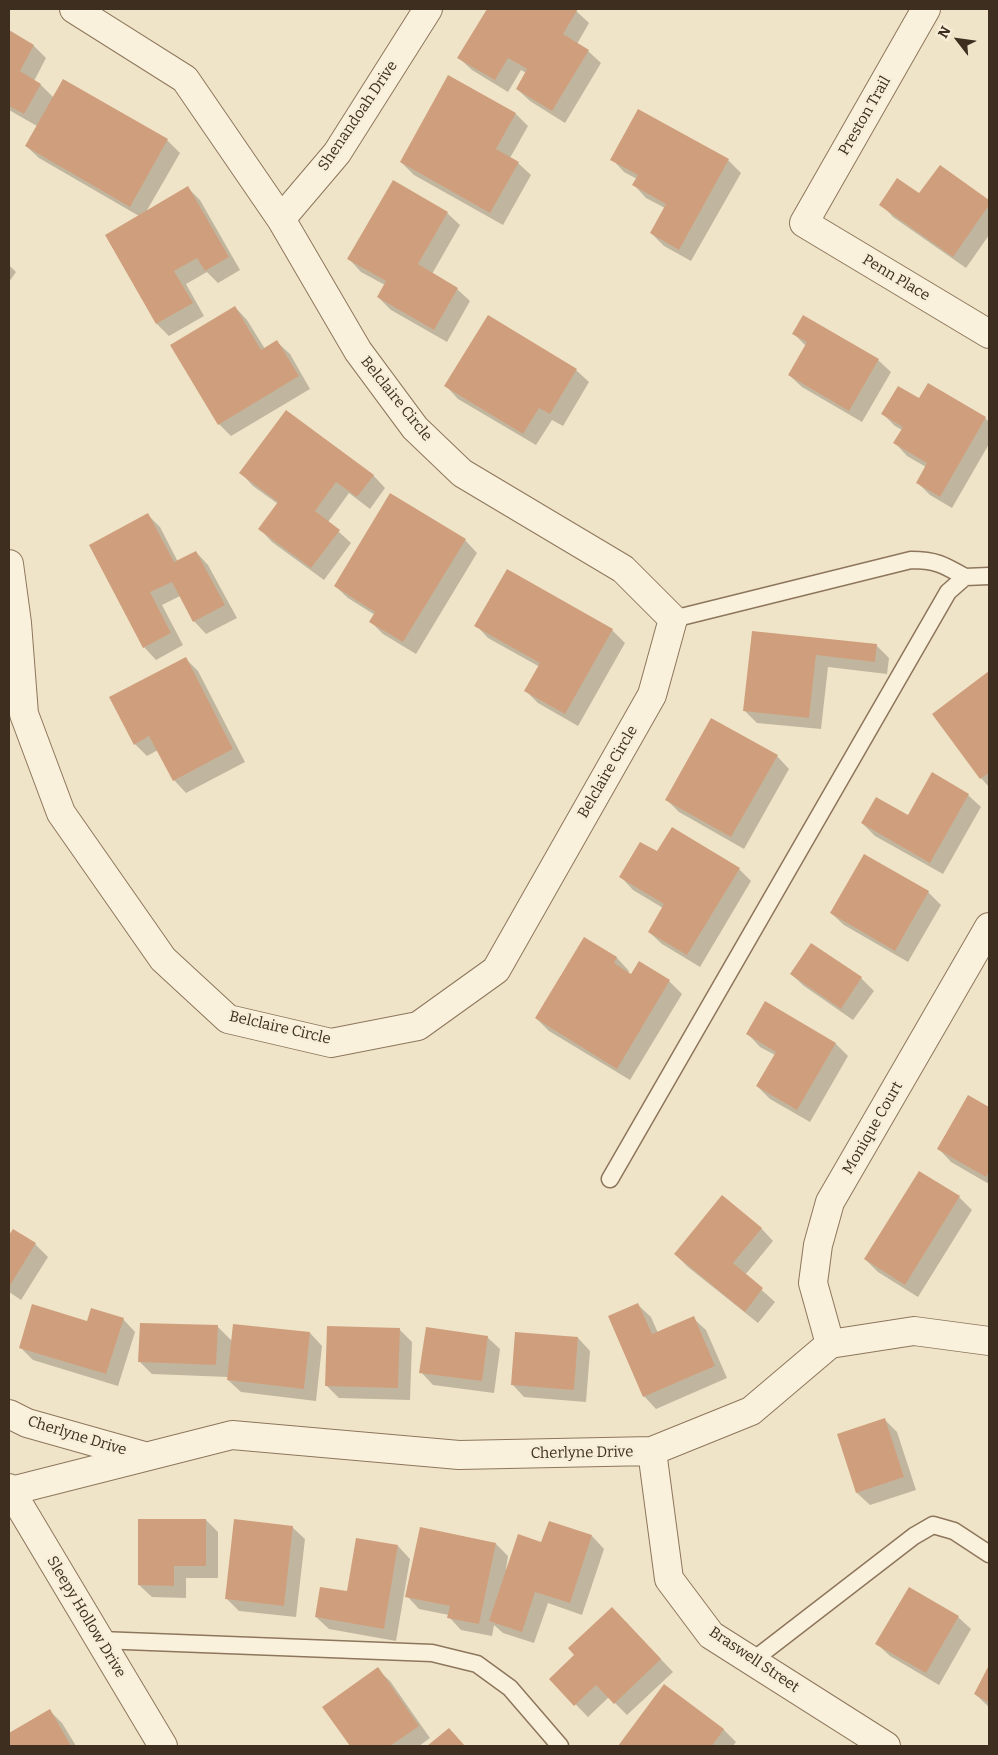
<!DOCTYPE html>
<html>
<head>
<meta charset="utf-8">
<style>
	body { margin:0 }
	#map { position:relative; width:998px; height:1755px; overflow:hidden; background:#f0e4c8; font-family:Bitter,serif }
	canvas { display:block }
	.frame { position:absolute; inset:0; border:10px solid #3d2e20; pointer-events:none }
	.north { position:absolute; left:933px; top:15px; width:50px; height:50px; -webkit-text-stroke:4px #f7eed8; paint-order:stroke; rotate:300deg; font-size:14px; font-weight:700; line-height:20px; text-align:center; color:#3d2e20 }
	.north::after { content:''; display:block; margin:auto; width:18px; height:22px; background:#3d2e20; clip-path:polygon(50% 0,100% 100%,50% 72%,0 100%) }
</style>
</head>
<body>
<div id="map">
<canvas width="998" height="1755"></canvas>
<div class="frame"></div>
<div class="north">N</div>
</div>
<script>
const c = document.querySelector('canvas').getContext('2d');
c.lineJoin = 'round';
function fill(path, color) { c.fillStyle = color; c.fill(path, 'evenodd'); }
function trace(path, color, width, dash) { c.strokeStyle = color; c.lineWidth = width; c.lineCap = dash ? 'butt' : 'round'; c.setLineDash(dash || []); c.stroke(path); }
function write(font, color, halo, rows, align = 'center') {
  c.font = font + ' Bitter,serif'; c.lineWidth = 5; c.setLineDash([]); c.textBaseline = 'middle'; c.strokeStyle = halo; c.fillStyle = color; for (const [text, x, y, turn = 0] of rows) {
    c.save(); c.translate(x, y); c.rotate((+turn || 0) * Math.PI / 180); c.textAlign = isNaN(turn) ? turn : align; if (halo) c.strokeText(text, 0, 0); c.fillText(text, 0, 0); c.restore();
  }
}
fill(new Path2D(`
	M488,9H574L589,23L577,44L588,51L601,63L565,123L530,101L517,89L526,73L521,70L508,92L472,70L459,58Z
	M9,32L34,46L46,58L34,81L40,84L54,98L64,81L167,140L180,153L146,212L188,188L200,200L240,270L218,283L207,272L186,284L204,316L169,336L157,324L139,216L39,158L26,146L37,126L9,110Z
	M638,110L728,160L741,173L691,261L664,246L651,233L665,208L646,198L634,185L637,179L624,172L612,159Z
	M516,114L528,126L510,158L518,163L531,175L503,225L414,175L401,162Z
	M940,166L989,201V235L966,268L893,217L881,204L920,195Z
	M447,213L460,225L432,274L457,289L470,301L447,342L391,310L378,297L385,285L361,272L349,259Z
	M9,265L16,272L9,282Z
	M235,307L247,320L265,349L277,342L290,354L310,389L231,436L219,424Z
	M793,333L878,360L891,372L862,422L802,387L789,375L806,346Z
	M576,370L589,382L563,426L552,420L536,445L458,399L446,386Z
	M920,400L985,418L989,422V444L952,508L930,495L917,482L926,467L907,456L895,443L902,430L895,426L883,414Z
	M241,473L373,475L385,488L370,509L349,493L328,522L351,543L324,580L272,542L260,529L278,504L253,486Z
	M148,515L160,527L178,562L196,552L208,565L237,618L206,634L194,621L180,596L162,605L183,645L156,660L144,647Z
	M465,540L477,553L416,654L383,634L371,622L375,615L348,598L335,586Z
	M476,625L612,630L625,643L578,726L538,703L526,691L540,667L488,638Z
	M753,632L876,645L889,658L887,674L828,667L821,729L757,723L744,710Z
	M185,658L198,671L245,762L186,793L174,780L158,750L147,756L135,744Z
	M989,672V787L981,778L934,714Z
	M777,756L789,769L744,849L679,812L667,800Z
	M968,795L981,807L943,874L875,836L862,823L908,817Z
	M658,853L739,869L751,881L700,967L662,944L649,932L663,908L633,890L621,877Z
	M864,855L928,892L941,905L908,962L844,925L831,913Z
	M585,939L617,958L629,971L628,973L632,976L639,963L669,981L682,994L630,1080L549,1031L536,1018Z
	M791,974L861,978L874,991L853,1020L804,986Z
	M748,1034L836,1044L848,1056L810,1122L770,1099L757,1086L775,1055L760,1047Z
	M969,1097L989,1108V1184L951,1162L939,1149Z
	M919,1172L959,1197L972,1210L918,1297L878,1272L865,1259Z
	M761,1228L773,1241L745,1275L775,1302L758,1323L688,1267L675,1254Z
	M9,1236L35,1244L48,1257L21,1300L9,1292Z
	M638,1305L651,1317L658,1333L693,1318L706,1330L727,1378L656,1409L644,1396Z
	M123,1319L135,1332L118,1386L33,1360L20,1347L88,1323Z
	M218,1327L232,1341L310,1333L322,1346L316,1401L241,1392L228,1380V1377L152,1374L139,1361Z
	M399,1329L412,1342L410,1400L339,1398L326,1385Z
	M487,1337L500,1349L494,1393L433,1385L421,1372Z
	M578,1338L590,1351L586,1402L524,1397L512,1384Z
	M884,1419L897,1432L916,1490L870,1505L857,1493L838,1435Z
	M206,1520L218,1532V1578H186V1598L152,1597L139,1585Z
	M292,1527L305,1539L296,1617L239,1611L226,1598Z
	M592,1536L604,1549L582,1615L548,1603L534,1643L503,1633L494,1625L492,1636L461,1630L449,1617V1615L419,1609L407,1596L496,1544L508,1556L506,1569H507L542,1544Z
	M398,1546L410,1559L396,1641L329,1629L316,1617L348,1593Z
	M958,1617L971,1629L939,1685L890,1656L877,1644Z
	M625,1621L673,1672L627,1715L609,1697L588,1717L551,1679Z
	M989,1667V1707L975,1694Z
	M377,1669L390,1681L430,1738L419,1746H351L323,1707Z
	M664,1686L724,1730L736,1742L733,1746H620Z
	M50,1711L62,1723L76,1746H9V1734Z`), '#0003');
fill(new Path2D(`
	M487,9H578L563,34L589,50L552,111L516,89L527,69L508,58L495,80L457,58Z
	M9,30L34,45L20,71L41,84L24,114L9,106Z
	M448,75L516,113L496,149L519,162L490,213L400,162Z
	M63,79L168,139L130,207L25,146Z
	M638,109L729,159L679,250L650,233L666,204L632,185L638,175L610,160Z
	M940,165L989,200V205L953,257L879,205L897,178L919,193Z
	M393,180L448,212L418,264L458,288L434,330L377,297L386,281L347,259Z
	M188,186L229,257L205,271L197,258L174,271L193,303L156,324L105,235Z
	M235,306L261,350L277,340L299,376L218,425L170,345Z
	M488,315L577,369L550,414L539,408L523,434L444,386Z
	M803,315L879,359L849,411L788,375L807,342L792,334Z
	M928,383L986,417L940,497L916,483L927,463L893,443L903,427L881,414L898,386L919,398Z
	M286,410L374,475L357,497L336,482L315,511L340,530L311,568L258,529L278,502L239,473Z
	M390,493L466,539L403,642L369,622L375,612L334,586Z
	M148,513L174,562L196,551L225,605L193,622L172,582L150,592L171,633L143,648L89,545Z
	M507,569L613,629L565,714L524,691L540,663L474,626Z
	M752,631L877,644L875,662L816,655L809,718L743,711Z
	M186,657L233,749L173,781L149,736L134,745L109,697Z
	M989,671V773L980,779L932,714Z
	M711,718L778,755L731,837L665,800Z
	M932,772L969,794L930,863L861,823L876,797L908,815Z
	M672,827L740,868L687,955L648,932L664,904L619,877L640,842L657,851Z
	M864,854L929,891L895,951L830,913Z
	M584,937L617,957L614,963L631,974L639,961L670,980L617,1069L535,1018Z
	M811,943L862,977L841,1009L790,974Z
	M765,1001L836,1043L797,1110L756,1086L776,1052L746,1034Z
	M968,1095L989,1107V1171L986,1177L937,1149Z
	M919,1171L960,1196L905,1285L864,1259Z
	M722,1195L762,1228L733,1263L763,1288L745,1312L674,1254Z
	M13,1229L36,1243L9,1287V1235Z
	M638,1303L652,1334L694,1316L715,1366L643,1397L608,1316Z
	M32,1304L87,1321L91,1308L124,1318L106,1374L19,1348Z
	M140,1323L218,1325L216,1365L138,1362Z
	M233,1324L310,1332L304,1389L227,1380Z
	M327,1326L400,1328L398,1388L325,1386Z
	M426,1327L488,1336L482,1381L419,1373Z
	M515,1332L578,1337L574,1390L511,1385Z
	M885,1418L904,1477L856,1493L837,1434Z
	M138,1519H206V1566H174V1586L138,1585Z
	M234,1519L293,1526L284,1606L225,1599Z
	M549,1521L592,1535L570,1603L535,1592L522,1632L489,1621L518,1534L541,1542Z
	M420,1527L496,1543L479,1624L447,1618L450,1606L405,1597Z
	M356,1538L398,1545L384,1629L315,1617L320,1587L347,1591Z
	M909,1587L959,1616L926,1673L875,1644Z
	M612,1607L661,1659L614,1704L596,1685L574,1706L549,1679L574,1655L568,1648Z
	M989,1665V1703L974,1694Z
	M378,1667L419,1726L390,1746H350L322,1707Z
	M664,1684L724,1729L712,1746H618Z
	M50,1709L71,1746H9V1733Z
	M449,1728L465,1746H427Z`), '#cf9f7d');
const lane = new Path2D(`
	M673,619L911,560C936,560 944,565 965,577
	M610,1179L948,592L965,577L989,576
	M100,1640L432,1653L477,1664L510,1688L560,1746
	M752,1661L914,1536L933,1525L954,1531L989,1554`);
const street = new Path2D(`
	M926,9L804,223L989,334
	M281,219L337,153L428,9
	M9,564L17,623L24,714L61,813L163,959L228,1019L331,1043L418,1026L496,970L652,695L673,619L623,569L462,473L415,428L358,351L281,219L185,79L74,9
	M830,1344L813,1283L818,1245L830,1202L989,927
	M9,1414L27,1423L144,1456
	M652,1451L669,1579L711,1635L886,1746
	M9,1488L163,1746
	M11,1491L232,1435L459,1455L652,1451L751,1411L830,1344L914,1331L989,1341`);
trace(lane, '#8d765c', 19);
trace(street, '#8d765c', 30);
trace(lane, '#faf1dc', 16);
trace(street, '#faf1dc', 28);
write('15px', '#3d2e20', '#f7eed8', [
	["Shenandoah Drive",358,116,-56],
	["Preston Trail",865,116,-60],
	["Penn Place",896,278,31],
	["Belclaire Circle",396,399,51],
	["Belclaire Circle",608,772,-60],
	["Belclaire Circle",280,1028,13],
	["Monique Court",873,1128,-60],
	["Cherlyne Drive",77,1436,17],
	["Cherlyne Drive",582,1453,-1],
	["Sleepy Hollow Drive",86,1617,59],
	["Braswell Street",754,1660,34]
]);
</script>
</body>
</html>
